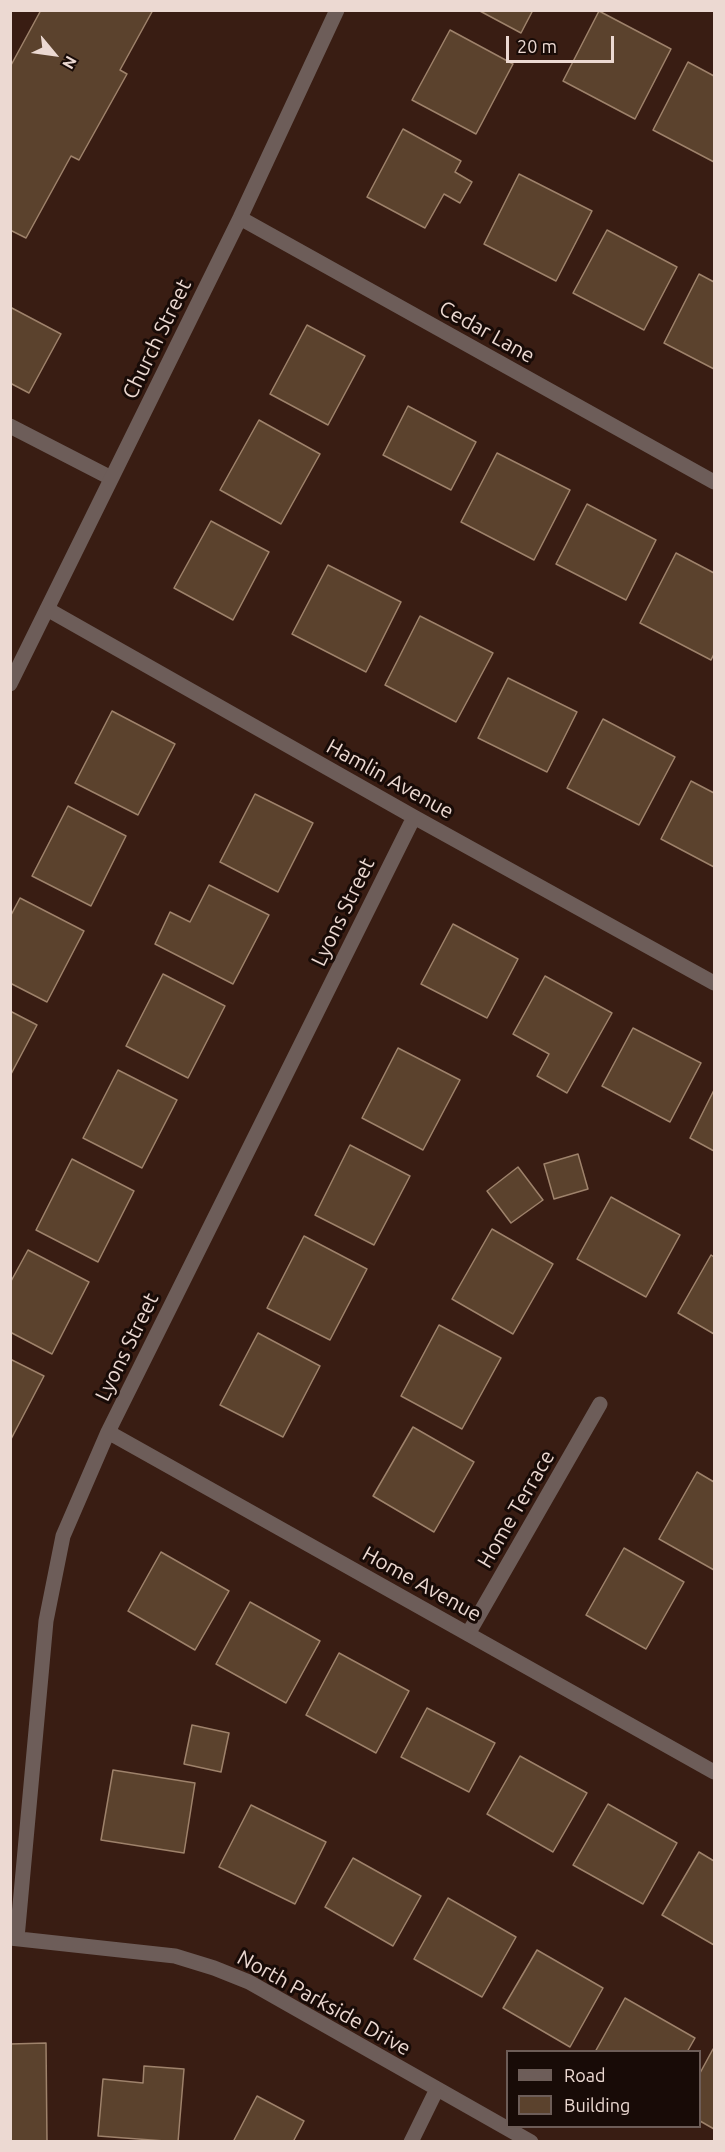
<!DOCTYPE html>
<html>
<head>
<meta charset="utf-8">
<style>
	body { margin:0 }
	#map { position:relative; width:725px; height:2152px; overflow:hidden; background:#391d13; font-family:Ubuntu,sans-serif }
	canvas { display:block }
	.frame { position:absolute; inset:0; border:12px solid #ecd9d2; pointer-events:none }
	.legend { position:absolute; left:506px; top:2050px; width:195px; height:78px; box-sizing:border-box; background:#180b07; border:2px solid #6d5d58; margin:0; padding:8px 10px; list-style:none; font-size:18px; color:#ecd9d2 }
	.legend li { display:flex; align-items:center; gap:12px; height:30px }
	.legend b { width:30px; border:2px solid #6d5d58 }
	.north { position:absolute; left:24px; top:24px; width:60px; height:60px; -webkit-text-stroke:4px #180b07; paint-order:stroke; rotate:119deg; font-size:16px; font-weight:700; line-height:24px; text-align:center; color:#ecd9d2 }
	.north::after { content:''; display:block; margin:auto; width:21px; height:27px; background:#ecd9d2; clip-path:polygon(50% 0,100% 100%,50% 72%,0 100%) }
	.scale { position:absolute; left:506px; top:36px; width:108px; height:27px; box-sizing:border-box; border:3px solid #ecd9d2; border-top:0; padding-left:8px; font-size:18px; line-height:21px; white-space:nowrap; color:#ecd9d2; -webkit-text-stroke:4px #180b07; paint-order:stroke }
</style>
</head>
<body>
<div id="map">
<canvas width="725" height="2152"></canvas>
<div class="frame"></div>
<ul class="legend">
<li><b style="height:8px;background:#6d5d59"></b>Road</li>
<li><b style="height:16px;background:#5b422d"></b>Building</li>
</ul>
<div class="north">N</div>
<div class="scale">20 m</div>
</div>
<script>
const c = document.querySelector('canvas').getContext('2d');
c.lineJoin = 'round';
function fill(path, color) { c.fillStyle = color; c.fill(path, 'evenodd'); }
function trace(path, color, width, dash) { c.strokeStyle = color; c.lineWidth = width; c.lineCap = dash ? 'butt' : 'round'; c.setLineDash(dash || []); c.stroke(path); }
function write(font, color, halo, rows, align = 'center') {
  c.font = font + ' Ubuntu,sans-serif'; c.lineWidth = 6; c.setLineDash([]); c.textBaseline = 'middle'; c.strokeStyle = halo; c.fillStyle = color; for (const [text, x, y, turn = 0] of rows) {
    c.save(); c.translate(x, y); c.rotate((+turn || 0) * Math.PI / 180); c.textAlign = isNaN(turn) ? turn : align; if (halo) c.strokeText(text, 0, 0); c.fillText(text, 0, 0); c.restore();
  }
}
const building = new Path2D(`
	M41,10H153L120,70L127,74L79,160L71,156L26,238L10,230V67Z
	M478,10H533L521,33Z
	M599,11L671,49L635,119L563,81Z
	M450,30L513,64L476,134L412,100Z
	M688,62L714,76V162L653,130Z
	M403,129L461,161L455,172L472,182L460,203L444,194L425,228L367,197Z
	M519,174L592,211L556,281L484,244Z
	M607,230L677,267L644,330L573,293Z
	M699,274L714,282V369L664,343Z
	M10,307L61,334L29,393L10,383Z
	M307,325L365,356L328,425L270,394Z
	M408,406L476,442L451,490L383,455Z
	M259,420L320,454L281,524L220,490Z
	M497,453L570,490L534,560L461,522Z
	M587,504L656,540L626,600L556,564Z
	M211,521L269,552L233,620L174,588Z
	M676,553L714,573V654L711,660L640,623Z
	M328,565L401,602L366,672L292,634Z
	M420,616L493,653L456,722L385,685Z
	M508,678L577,712L547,772L478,738Z
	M112,711L175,744L138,815L75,783Z
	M603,719L675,757L639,825L567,788Z
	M691,781L714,793V867L661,839Z
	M255,794L313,823L278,892L220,862Z
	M68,806L126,836L91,906L32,876Z
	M209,885L269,915L233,984L155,944L170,912L190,922Z
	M20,898L84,931L47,1002L10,983V917Z
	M453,924L518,959L487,1018L421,984Z
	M163,974L225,1006L188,1078L126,1046Z
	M545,976L612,1013L567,1093L537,1076L549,1054L513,1034Z
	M10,1011L37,1025L10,1076Z
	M633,1028L701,1063L670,1122L602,1086Z
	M398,1048L460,1080L423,1150L362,1118Z
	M118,1070L177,1100L142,1168L83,1138Z
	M714,1090V1151L690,1138Z
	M350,1145L410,1176L374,1245L315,1215Z
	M578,1154L588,1189L554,1199L544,1164Z
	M72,1159L134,1191L98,1262L36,1230Z
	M518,1167L543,1200L511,1223L487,1191Z
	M611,1197L680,1235L646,1297L577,1259Z
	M492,1229L553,1264L513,1334L452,1299Z
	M304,1236L367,1269L330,1340L267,1308Z
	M28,1250L89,1282L52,1354L10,1332V1283Z
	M711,1255L714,1257V1334L678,1313Z
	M439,1325L501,1358L462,1429L401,1396Z
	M258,1333L320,1366L283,1437L220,1405Z
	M10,1359L44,1376L10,1441Z
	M413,1427L474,1462L434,1532L373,1496Z
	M697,1472L714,1482V1570L659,1539Z
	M624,1548L684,1582L646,1649L586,1615Z
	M161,1552L229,1591L195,1650L128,1611Z
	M250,1602L320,1641L286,1703L216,1664Z
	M339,1653L409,1691L376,1753L306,1715Z
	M427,1708L495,1743L469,1792L401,1757Z
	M192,1725L229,1733L221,1772L184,1764Z
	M520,1756L587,1793L553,1852L487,1814Z
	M113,1770L195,1783L184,1853L101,1840Z
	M608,1804L677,1843L643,1904L573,1865Z
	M251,1805L326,1842L295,1904L219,1867Z
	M699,1852L714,1861V1945L662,1915Z
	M353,1858L421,1896L393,1946L325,1907Z
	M448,1898L516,1937L482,1997L414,1959Z
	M537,1950L603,1988L570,2047L503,2008Z
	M625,1998L695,2038L687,2052H595Z
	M46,2043L47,2142H10V2044Z
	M713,2049L714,2050V2129L700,2121V2073Z
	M144,2066L184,2069L178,2142L98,2136L103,2079L143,2083Z
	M257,2096L304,2121L293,2142H233Z`);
fill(building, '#5b422d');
trace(building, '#9e826b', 1.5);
trace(new Path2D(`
	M10,426L111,478`), '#6d5d59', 15);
trace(new Path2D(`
	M240,218L714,482
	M47,609L414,817L714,983
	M10,684L240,218L337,10
	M108,1432L714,1772
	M468,1634L600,1404
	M10,1938L175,1956L214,1968L249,1982L531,2142
	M17,1938L46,1621L63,1536L108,1432L414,817
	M411,2142L437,2089`), '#6d5d59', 15);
write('21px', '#ecd9d2', '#180b07', [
	["Cedar Lane",487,332,29],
	["Church Street",157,339,-64],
	["Hamlin Avenue",390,779,29],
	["Lyons Street",343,912,-64],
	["Lyons Street",127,1347,-64],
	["Home Terrace",516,1509,-60],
	["Home Avenue",422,1584,29],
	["North Parkside Drive",324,2003,29]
]);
</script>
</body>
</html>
